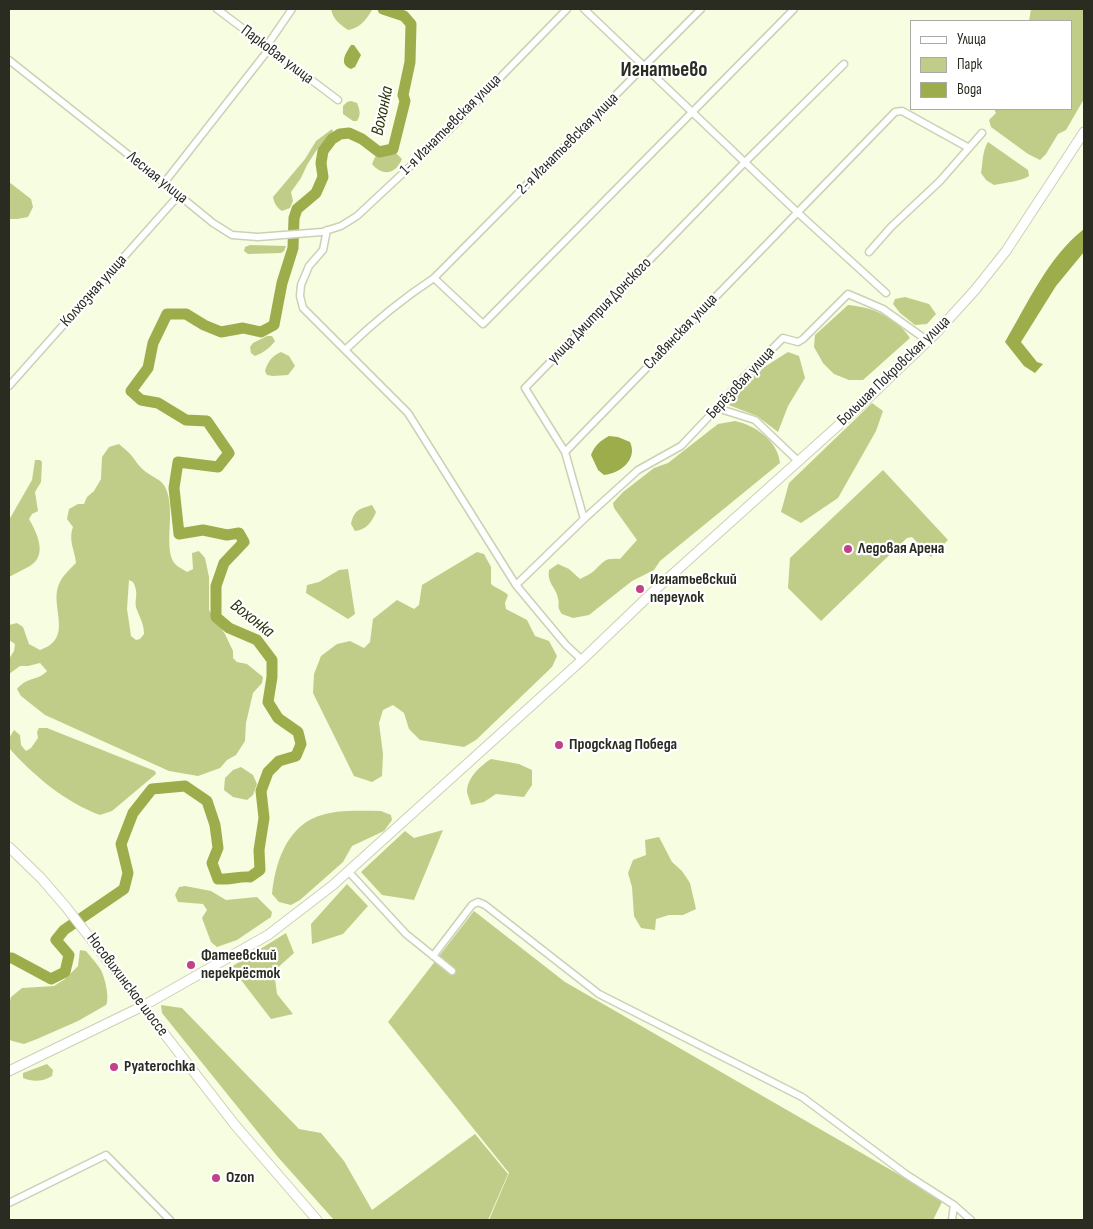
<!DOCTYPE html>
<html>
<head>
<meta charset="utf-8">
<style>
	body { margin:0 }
	#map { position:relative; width:1093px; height:1229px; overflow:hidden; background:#f6fde0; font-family:"Sofia Sans Condensed",sans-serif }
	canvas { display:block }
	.frame { position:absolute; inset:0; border:10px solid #2a2c21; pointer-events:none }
	.legend { position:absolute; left:910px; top:20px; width:162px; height:90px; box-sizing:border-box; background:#fff; border:1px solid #aaaba6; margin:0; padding:6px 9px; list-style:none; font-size:15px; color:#2a2c21 }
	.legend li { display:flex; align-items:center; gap:10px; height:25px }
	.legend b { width:25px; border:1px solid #aaaba6 }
</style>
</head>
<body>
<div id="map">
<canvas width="1093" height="1229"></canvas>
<div class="frame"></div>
<ul class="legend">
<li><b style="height:6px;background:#fff"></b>Улица</li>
<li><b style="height:14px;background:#c0cd89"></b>Парк</li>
<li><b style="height:14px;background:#9dad4c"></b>Вода</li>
</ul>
</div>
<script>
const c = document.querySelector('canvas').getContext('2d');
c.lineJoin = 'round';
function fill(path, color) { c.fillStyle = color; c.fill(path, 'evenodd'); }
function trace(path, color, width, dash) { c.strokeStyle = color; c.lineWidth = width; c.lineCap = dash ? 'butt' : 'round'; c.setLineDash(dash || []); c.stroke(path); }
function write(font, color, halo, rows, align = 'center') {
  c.font = font + ' "Sofia Sans Condensed",sans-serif'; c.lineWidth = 4.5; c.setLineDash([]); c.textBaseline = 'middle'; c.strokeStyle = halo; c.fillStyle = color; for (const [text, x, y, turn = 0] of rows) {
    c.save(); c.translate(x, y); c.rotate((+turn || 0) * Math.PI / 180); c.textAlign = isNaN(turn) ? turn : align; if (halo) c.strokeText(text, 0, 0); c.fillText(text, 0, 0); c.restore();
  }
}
fill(new Path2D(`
	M331,9H371L372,10C366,20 360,28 348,30C339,24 333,19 331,9Z
	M1031,9H1082L1084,11V99L1066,130L1058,134L1046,154L1040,160L1028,154L991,127L989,120L996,113L994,109H1072V21H1029Z
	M351,101L357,103C360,110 361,115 357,121H353L343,114V106L347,102Z
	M332,129L333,132L316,151L307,165L301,178L291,192L293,201L290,208L282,211C277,208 274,203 273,197L305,159L316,141Z
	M988,142L1028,170L1029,176C1022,181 1004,183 994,185L986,180L981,173C983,162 982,152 988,142Z
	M392,153H396L402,159C396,174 383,177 372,164L375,157Z
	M9,182L31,199L33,207L28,217L17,219H9Z
	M250,245L286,246L284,251L281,253L248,254L244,251L245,247Z
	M905,297L929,304L936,314L927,324L915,325L900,313L893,304L895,299Z
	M848,305C872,307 897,317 910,338L863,380H849L834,374L823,363L814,347L815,335Z
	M267,336H272L275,341C270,348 263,353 255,356L251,353L250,347L253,343Z
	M281,352L289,356L295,366L288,375L273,376L267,375L265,371C268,361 272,356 281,352Z
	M788,352L799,356L805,378L788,406L778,432L757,416L726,404L758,371Z
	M872,403L883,411L876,431L838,498L801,523L781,512L789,483Z
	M735,421C755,425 778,441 780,463L660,561L654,570L632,581L589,615L573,618L562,614C556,605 560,607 558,598C556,587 547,584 549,570L558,564L569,569L580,579C585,576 591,574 595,570C605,560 605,558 620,559L637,540L614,508L613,503L623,492L654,468L668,463L718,424Z
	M119,444C123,448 128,451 131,455C136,461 139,467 146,472C154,478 163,480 166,489C175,510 165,541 172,559C175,566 181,568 187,572L193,569L192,553L199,551L205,558L209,577V610L225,634L233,651V658L237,662L247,664L263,677L262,683L253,693L246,723L245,741L236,755L227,760L220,768L198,776L169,771L45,715L21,696L17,689C28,676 38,681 47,671L40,663L28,666H20L9,674V659L14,651L15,644L9,640V625L17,623L23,627L29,644L40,650C75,638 49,607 59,584C63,575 70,569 76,563C75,550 68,541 73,527L67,519L69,509L78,504H84L87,497L94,491L101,479L102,457L109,447ZM129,580L133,582C140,595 133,599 137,610C140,618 144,624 144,634L140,639L136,640L131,636L127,609Z
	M35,460H40L42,462L41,482L35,492L38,511L32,514L29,519C37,533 48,555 30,566C23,570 16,573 9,577V520L32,480Z
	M883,470L948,540L931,557L912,537L907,538L821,621L788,588L790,558Z
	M372,505L376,512C372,522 366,530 355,531L351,524C354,510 359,509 372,505Z
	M477,552L484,554L491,567V584C497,589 503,590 508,595L505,603L506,609L527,620L535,636L549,641L557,656L552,667L476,740L464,747L420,740L409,729L404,713L393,705L383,710L379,723L383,754L382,776L372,782L354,776L313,693L314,674L321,656L337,644L350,641L364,648L370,642L373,619L397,600L414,609L419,605L422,585Z
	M348,569L355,614L348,619L306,593L307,585L319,582L339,570Z
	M39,728H47L155,771L156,774L112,811L100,815C65,802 34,776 9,748V738L14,730L20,735L21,745L26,751L31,748L38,738L37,732Z
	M491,759L519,764L532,770V785L524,797L496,794L484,802L471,805C470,801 468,796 467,792C467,778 480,766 491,759Z
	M241,767L253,775L257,784L253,795L247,800L233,797L224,790L225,778L233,770Z
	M381,811L391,815L392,820L384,831L352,846L343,862L300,900L291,905L279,902L272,894C275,864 286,829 316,817C336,809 360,811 381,811Z
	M443,830L414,900L382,895L361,872L405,831L414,838Z
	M659,837L672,862L682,871L690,883L696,909L683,915H669L656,919L655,930L641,928L634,916L632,887L628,873L633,860L646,855L645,840Z
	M347,884L368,906L343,934L312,944L311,924Z
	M185,886L211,891L226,900L257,897L272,912L271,917L237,940L217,947L211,942L202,918L207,910L203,904L178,902L175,895L179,887Z
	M474,911L565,982L943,1200L933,1220H489L509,1173L388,1022Z
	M286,933L294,953L274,971L277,994L293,1014L271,1019L231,967Z
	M80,950L86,951C91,957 97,964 101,970C105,978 110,999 106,1005L78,1021L37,1039L24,1044L12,1041L9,1039V1004L11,997L22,988L54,986L65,979L78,966Z
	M161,1005L182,1008L299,1129L321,1133L344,1161L372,1210L475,1134L508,1174L488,1220H334L277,1156L162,1013Z
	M47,1064L53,1070L52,1076C42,1082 33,1082 23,1078V1073Z`), '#c0cd89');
fill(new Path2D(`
	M351,45H354L361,55L355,67L351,69C338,64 346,53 351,45Z
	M1084,229V252L1056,286L1021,342L1037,362L1043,364L1035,373L1024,366L1005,342C1028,303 1048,257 1084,229Z
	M609,436L618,437L630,442C638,459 621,473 604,475L598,470L591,455C595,445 600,441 609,436Z`), '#9dad4c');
trace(new Path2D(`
	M9,958H12L51,979L65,972L69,955L56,940L64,930L124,889L128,873L121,844L133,813L152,789L185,786L207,801L215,825L218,848L212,863L218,879C230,880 239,876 250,877L260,870L259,850L264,818L261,791L268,772L279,761L296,756L301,744L298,732L278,718L268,702L272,677V660L257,640L229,628L216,617V586L224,563L244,542L239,533L227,535L203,530L179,534L174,488L178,462L218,467L229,453L207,421L186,420L158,403L141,400L131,391L148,368L153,343L167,314H186L204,325L221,332L243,328L261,332L274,325L282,283L293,248L294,218L297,209L316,193L323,177L321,163L323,151L332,139L340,134L349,133L362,139L379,152L393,149L405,101L403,95L410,62L411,24L404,16L383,9`), '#9dad4c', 11);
const street = new Path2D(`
	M217,9L338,100
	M584,9L797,212L886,293
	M266,47L292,9
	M9,60L164,183L213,223L232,235L258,237L322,232L341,226L357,216L445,134L567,9
	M164,183L269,49
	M327,230L323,250L309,266L301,285L300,296L303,308L408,413L516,585L566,645L582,660
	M869,252L891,227L940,181L982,133
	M434,278L483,324L794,9
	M345,350C373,323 402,299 434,278L701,9
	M9,386L179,195
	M717,408L755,420L798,461
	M565,452L895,112L902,111L969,148
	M584,519L565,452L525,388L745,162L844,64
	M516,585L584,519L638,470L681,446L717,408L743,378L783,338L798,342L803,339L848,294L883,309L928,341
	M348,871L406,934L452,971
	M433,956L472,905L478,902L485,905L599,994L802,1097L907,1175L954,1205L971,1220
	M9,1203L106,1155L170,1220
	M952,1220L954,1205`);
const secondary = new Path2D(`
	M9,847L41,878L66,907L235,1125L317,1220
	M9,1071L143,1006L268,935L333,885L582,660L656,589L861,405L935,334L975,290L1006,251L1084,132`);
trace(street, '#cbd1b5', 9);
trace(secondary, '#cbd1b5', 11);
trace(street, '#fff', 6);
trace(secondary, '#fff', 9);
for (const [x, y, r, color] of [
	[848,549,5,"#c34189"],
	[640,589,5,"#c34189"],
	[559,745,5,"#c34189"],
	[191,965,5,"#c34189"],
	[114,1067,5,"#c34189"],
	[216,1178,5,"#c34189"]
]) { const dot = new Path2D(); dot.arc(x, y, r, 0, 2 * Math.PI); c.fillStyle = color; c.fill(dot); trace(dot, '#fff', 2); }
write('16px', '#2a2c21', '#fff', [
	["Парковая улица",277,55,37],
	["1-я Игнатьевская улица",451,125,-45],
	["2-я Игнатьевская улица",568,144,-45],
	["Лесная улица",157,178,39],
	["Колхозная улица",94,291,-48],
	["улица Дмитрия Донского",600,311,-46],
	["Славянская улица",681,332,-46],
	["Большая Покровская улица",894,371,-44],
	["Берёзовая улица",741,383,-47],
	["Носовихинское шоссе",127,985,53]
]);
write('bold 16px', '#2a2c21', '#fff', [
	["Ледовая Арена",858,549],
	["Игнатьевский",650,580],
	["переулок",650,598],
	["Продсклад Победа",569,745],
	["Фатеевский",201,956],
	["перекрёсток",201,974],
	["Pyaterochka",124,1067],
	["Ozon",226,1178]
], 'left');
write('italic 18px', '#2e340b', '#fff', [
	["Вохонка",383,111,-78],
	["Вохонка",252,619,38]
]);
write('bold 21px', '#2a2c21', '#fff', [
	["Игнатьево",664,71]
]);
</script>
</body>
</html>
